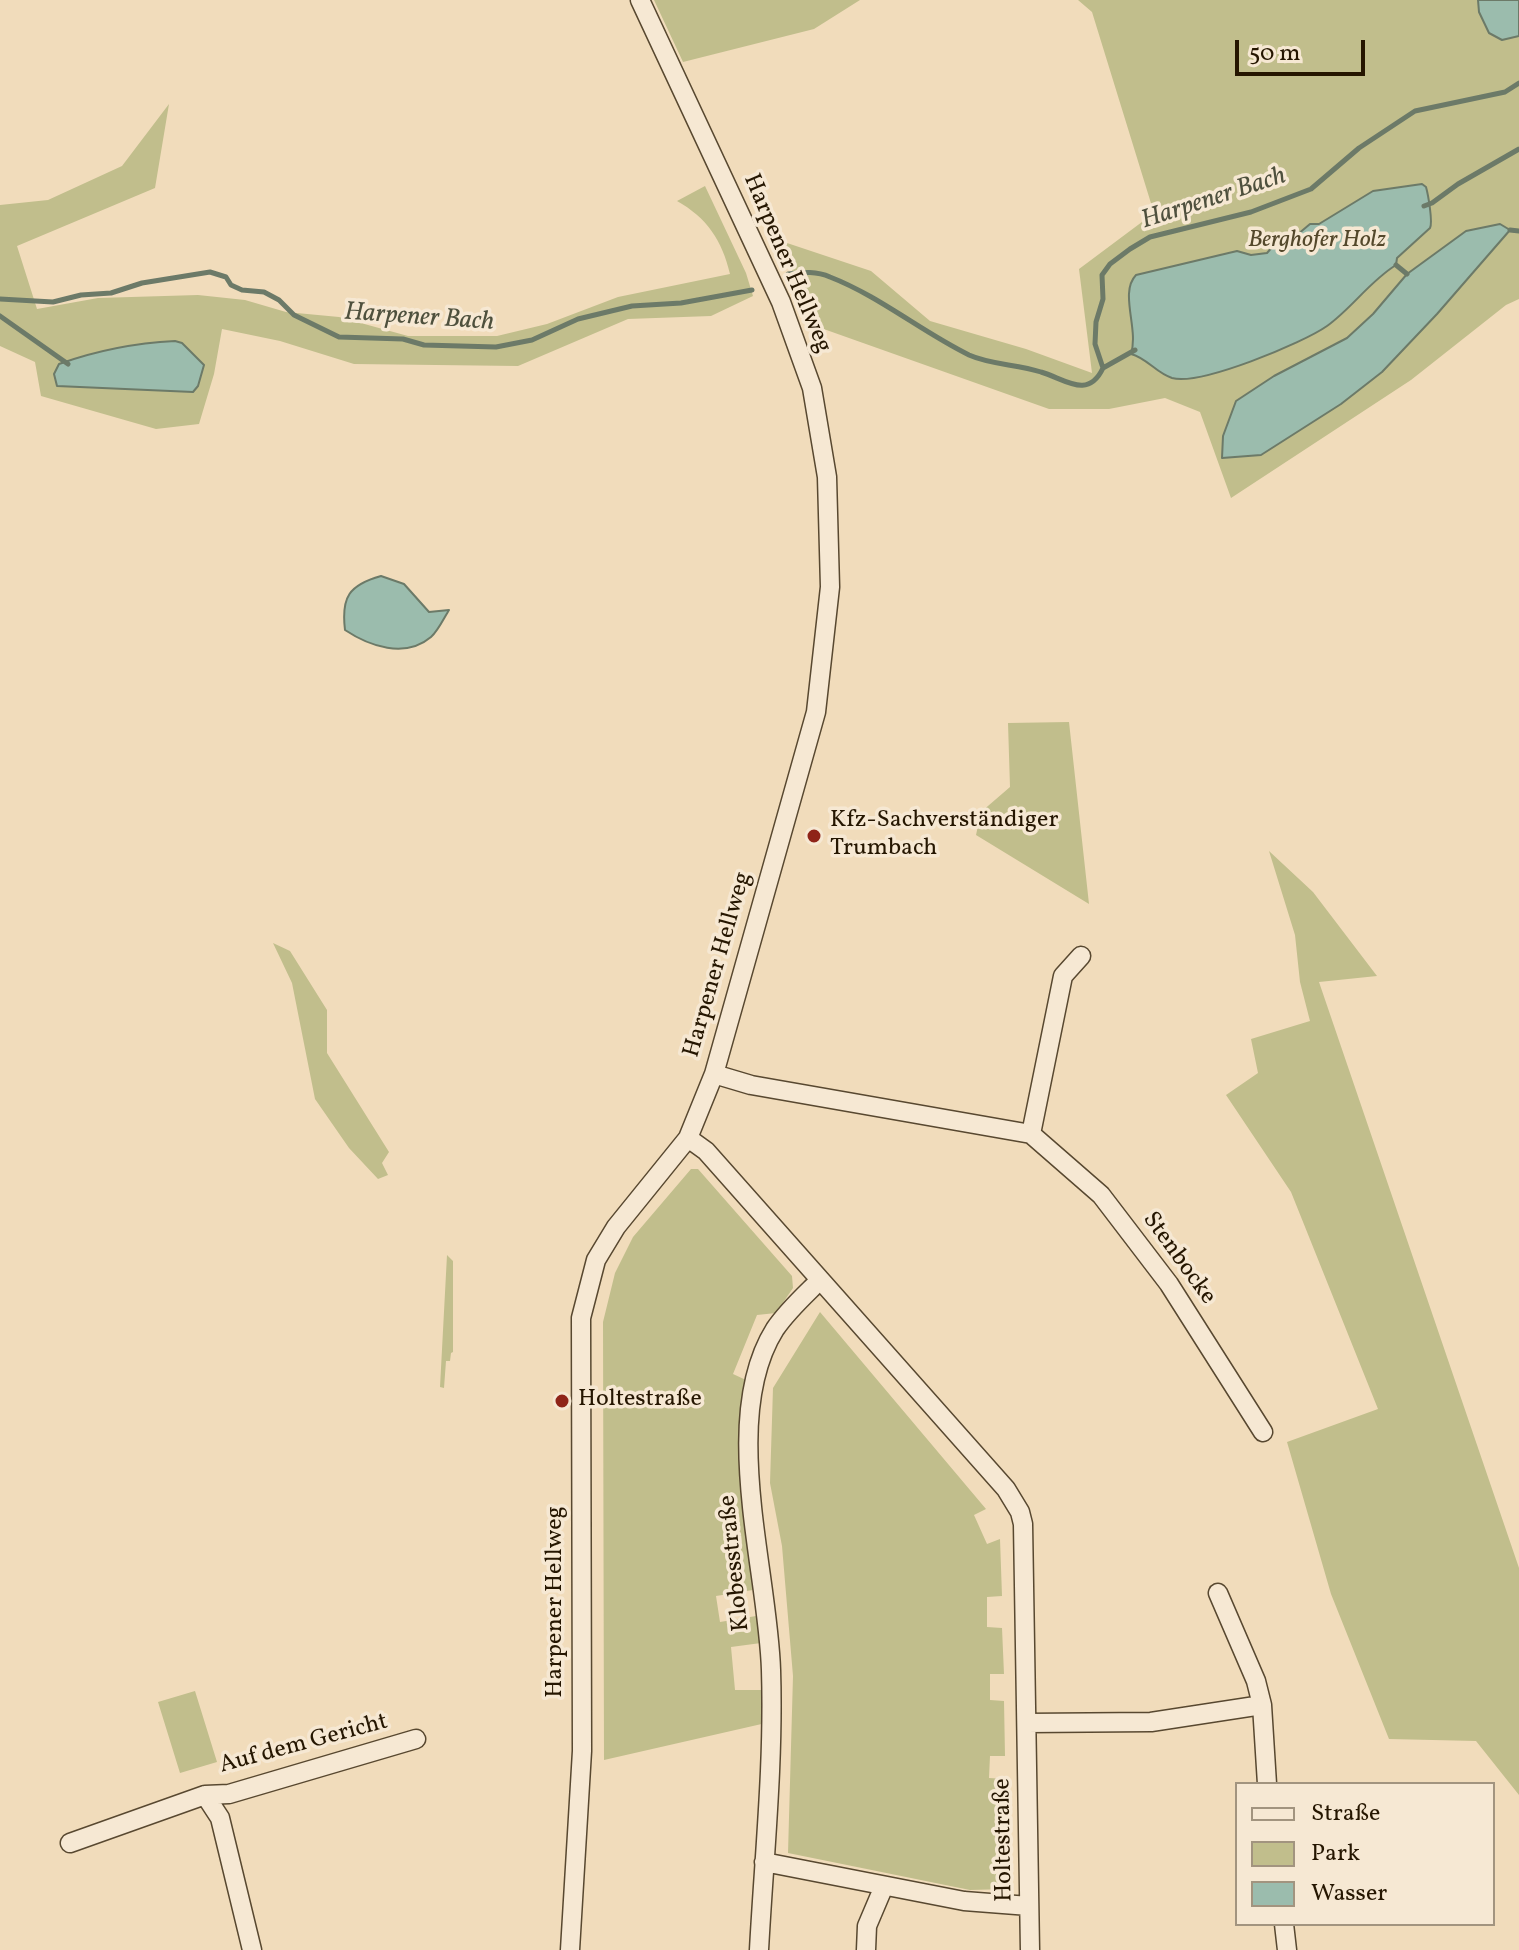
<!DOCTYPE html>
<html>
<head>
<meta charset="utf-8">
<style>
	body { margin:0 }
	#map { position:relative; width:1519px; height:1950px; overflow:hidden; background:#f1dcbb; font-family:Vollkorn,serif }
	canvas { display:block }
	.legend { position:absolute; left:1235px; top:1782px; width:260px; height:144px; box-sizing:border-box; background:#f6e8d3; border:2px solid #a2947f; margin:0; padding:10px 14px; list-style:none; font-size:24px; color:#251601 }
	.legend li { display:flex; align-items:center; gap:16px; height:40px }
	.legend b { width:40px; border:2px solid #a2947f }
	.scale { position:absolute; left:1235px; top:40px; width:130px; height:36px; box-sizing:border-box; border:4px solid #251601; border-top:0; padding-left:10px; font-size:24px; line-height:28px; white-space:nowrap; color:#251601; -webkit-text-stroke:6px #f6e8d3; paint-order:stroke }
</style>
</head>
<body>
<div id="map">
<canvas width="1519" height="1950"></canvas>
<ul class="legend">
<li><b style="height:10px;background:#f6e8d3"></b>Straße</li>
<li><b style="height:22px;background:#c1be8c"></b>Park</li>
<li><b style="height:22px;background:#9bbcad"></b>Wasser</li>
</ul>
<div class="scale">50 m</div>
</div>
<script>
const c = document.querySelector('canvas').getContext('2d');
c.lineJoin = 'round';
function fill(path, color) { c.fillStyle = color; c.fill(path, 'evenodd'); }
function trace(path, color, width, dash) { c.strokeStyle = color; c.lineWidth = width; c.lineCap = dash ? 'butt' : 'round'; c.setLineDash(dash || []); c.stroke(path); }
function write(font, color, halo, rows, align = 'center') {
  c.font = font + ' Vollkorn,serif'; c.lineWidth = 7; c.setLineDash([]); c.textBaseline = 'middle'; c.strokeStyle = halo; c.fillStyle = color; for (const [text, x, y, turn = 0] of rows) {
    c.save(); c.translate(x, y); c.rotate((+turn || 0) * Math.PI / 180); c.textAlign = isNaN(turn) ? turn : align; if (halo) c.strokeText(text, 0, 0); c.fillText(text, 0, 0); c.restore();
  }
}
fill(new Path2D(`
	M654,0H860L814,29L683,62Z
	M1078,0H1519V299L1506,305L1411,380L1231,498L1200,412L1165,398L1109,409H1049L818,327L778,240L871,271L930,321L1026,349L1092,373L1079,269L1154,213L1092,12Z
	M169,104L155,188L17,246L37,309L98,298L198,295L245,300L286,312L339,317L408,336H497L547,324L618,297L730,274C722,240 707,218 677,201L705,186L746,273L753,296L711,316L628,319L518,366L354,364L280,341L222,329L214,374L199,424L156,429L41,396L35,362L0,346V205L48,200L122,166Z
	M1069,722L1089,904L976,835L981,812L1010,787L1008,723Z
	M1269,851L1313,892L1377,976L1319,982L1519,1568V1795L1476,1741L1389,1739L1331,1594L1287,1442L1378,1409L1291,1192L1226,1095L1258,1073L1251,1039L1310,1021L1300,982L1295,935Z
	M273,943L290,951L327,1010V1053L389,1152L382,1163L388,1175L378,1179L349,1148L315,1099L292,983Z
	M691,1169H698L792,1276L793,1288L776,1313L757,1315L733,1374L746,1380L738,1439L753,1590L716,1596L720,1622L756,1616L761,1643L731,1647L735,1690H764L766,1723L604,1760L603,1322L615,1273L633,1237Z
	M447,1255L453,1261V1352L451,1353L450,1361H446L444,1388L440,1387Z
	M820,1312L986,1509L974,1515L987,1544L1000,1539L1002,1596L987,1597V1627L1002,1628L1004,1674H990V1700L1004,1701L1005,1756H990L989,1778L1005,1779L1008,1889L970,1890L788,1853L793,1676L782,1546L770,1483L773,1388Z
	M195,1691L217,1762L180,1773L158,1702Z`), '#c1be8c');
const water = new Path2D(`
	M1478,0H1519V36L1502,40L1489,33L1479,12Z
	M1422,184L1426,187C1428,194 1433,222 1430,228L1397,258L1396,265C1370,281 1352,308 1327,326C1303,343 1200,386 1172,378C1156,373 1147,358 1131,354C1139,328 1119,293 1136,275L1237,251L1251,255L1267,253L1274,245L1291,240L1310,224H1319L1373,191Z
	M1500,224L1510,230L1437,314L1382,372L1341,404L1261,455L1222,458L1223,436L1236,401L1274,376L1347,338L1373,314L1407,274L1466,231Z
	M175,341L182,343L204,365L198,386L193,392L57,386L54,374L59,364C98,350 135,343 175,341Z
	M381,576L404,584L429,612L449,610C444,618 438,631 431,637C405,659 369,646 345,630C341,597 349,585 381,576Z`);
fill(water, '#9bbcad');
trace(water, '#6c7a68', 2);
trace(new Path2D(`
	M1424,206L1432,203L1458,184L1519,149
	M1510,230L1519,231
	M1396,265L1407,274
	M788,274C803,272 817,271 830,277C879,296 922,332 969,355C991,365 1017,364 1041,372C1065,379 1088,400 1103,368L1095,344L1096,322L1103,299L1102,275L1110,264L1130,249L1150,237L1251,212L1311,189L1359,148L1415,111L1505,92L1519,83
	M0,299L53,302L81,295L111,293L142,283L210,272L226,277L231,285L242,290L264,292L279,300L294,315L339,337L403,339L424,345L496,347L532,340L578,319L632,306L681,303L752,290
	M0,316L68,364
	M1103,368L1135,350`), '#6c7a68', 5);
const minor = new Path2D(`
	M714,1074L751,1085L1031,1134L1101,1195L1169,1284L1263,1432
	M1031,1134L1063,976L1081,956
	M688,1138L706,1151L1006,1489L1020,1512L1023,1524L1030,1950
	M1218,1593L1256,1681L1262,1705L1267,1784
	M1027,1723L1151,1722L1262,1705
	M205,1795L220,1818L252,1950
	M70,1843L205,1795L229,1794L416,1739
	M764,1862L964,1901L1029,1906
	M1284,1924L1287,1950
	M570,1950L582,1751L581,1318L596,1260L616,1227L688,1138L714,1074L816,712L830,587L827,477L812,388L781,302L640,0
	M759,1950C764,1857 774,1763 771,1670C768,1570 719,1418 775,1329C788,1310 804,1296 820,1280
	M866,1950L867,1926L884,1886`);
trace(minor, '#584830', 21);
trace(minor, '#f6e8d3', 18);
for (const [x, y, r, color] of [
	[814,836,8,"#8f2418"],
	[562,1401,8,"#8f2418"]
]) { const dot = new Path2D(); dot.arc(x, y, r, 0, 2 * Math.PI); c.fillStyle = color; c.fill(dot); trace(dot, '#f6e8d3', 3); }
write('italic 24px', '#54482b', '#f6e8d3', [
	["Berghofer Holz",1317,242]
]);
write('24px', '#251601', '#f6e8d3', [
	["Harpener Hellweg",786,264,67],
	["Harpener Hellweg",719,965,-74],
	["Stenbocke",1178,1259,54],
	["Klobesstraße",736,1563,-96],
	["Harpener Hellweg",557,1602,-90],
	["Auf dem Gericht",304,1745,-15],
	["Holtestraße",1005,1840,-91]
]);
write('24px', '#251601', '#f6e8d3', [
	["Kfz-Sachverständiger",830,822],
	["Trumbach",830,850],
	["Holtestraße",578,1401]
], 'left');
write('italic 26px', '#4e503d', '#f6e8d3', [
	["Harpener Bach",1214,200,-18],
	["Harpener Bach",419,319,4]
]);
</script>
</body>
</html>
